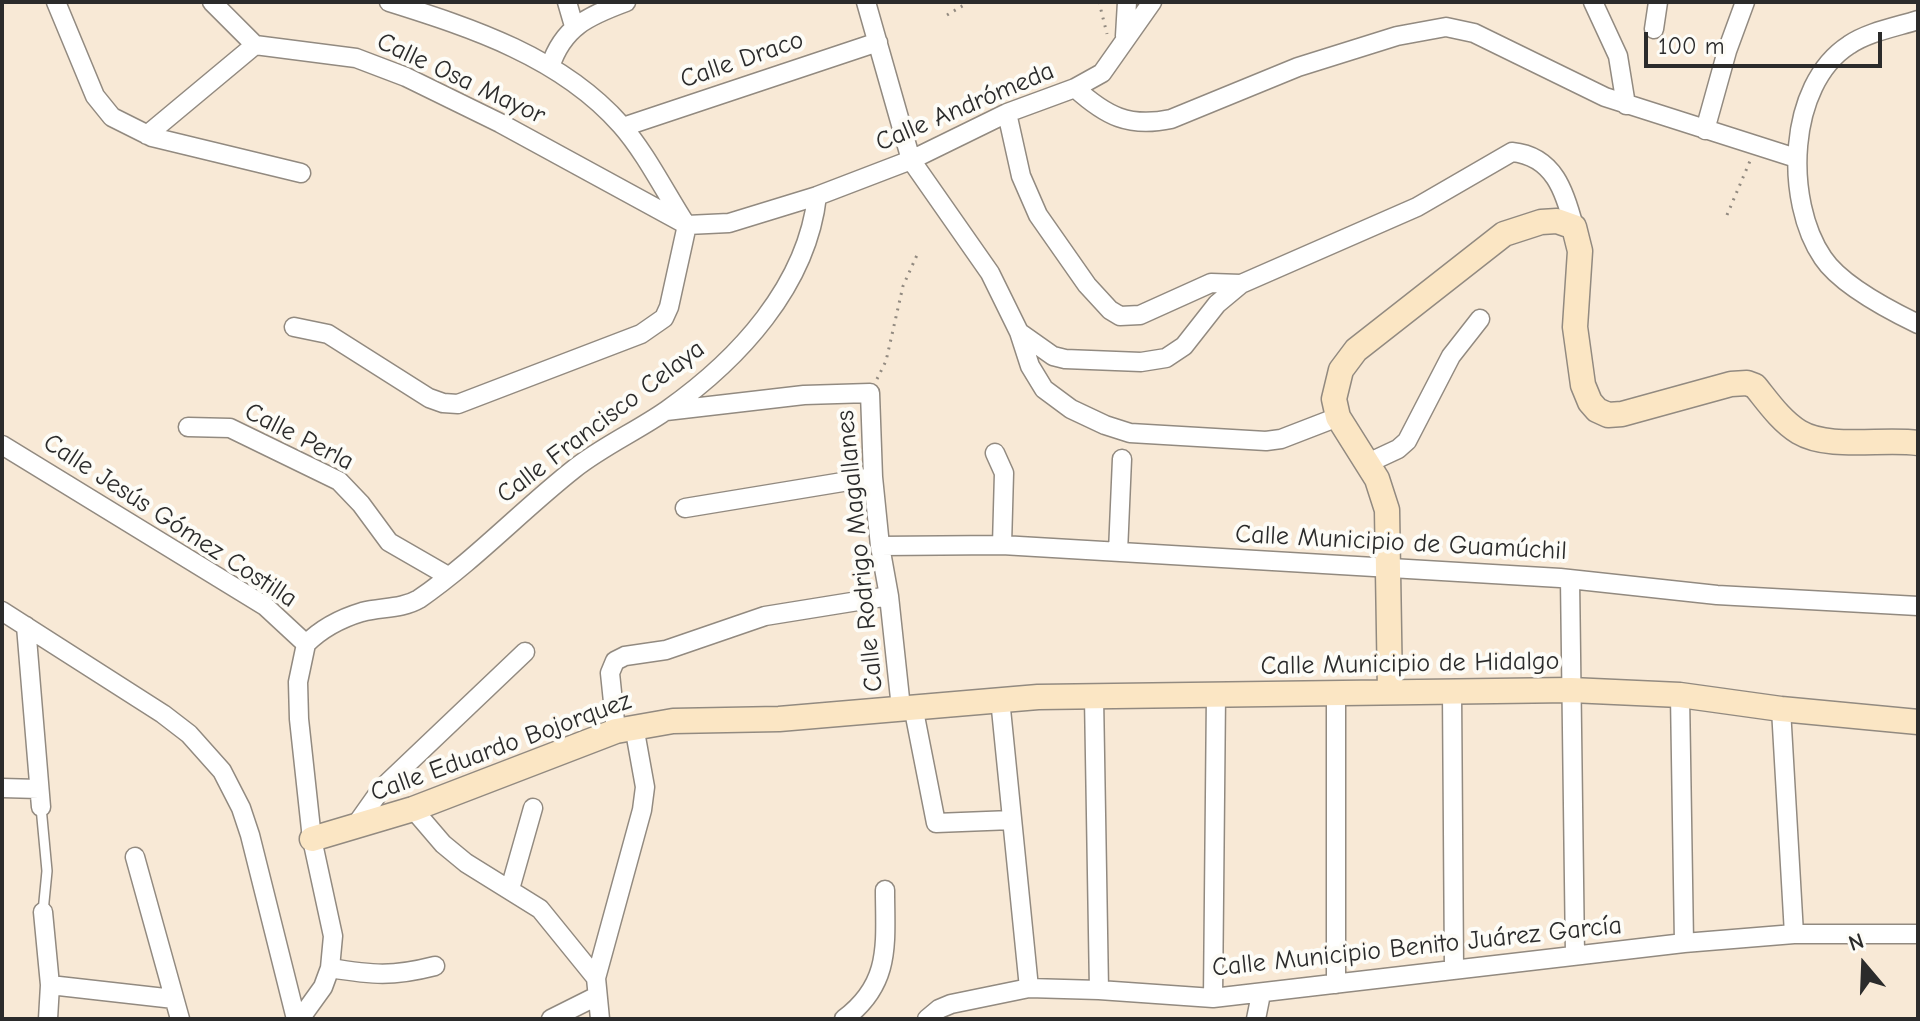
<!DOCTYPE html>
<html>
<head>
<meta charset="utf-8">
<style>
	body { margin:0 }
	#map { position:relative; width:1920px; height:1021px; overflow:hidden; background:#f8e9d6; font-family:"Comic Neue",sans-serif }
	canvas { display:block }
	.frame { position:absolute; inset:0; border:4px solid #2b2b2b; pointer-events:none }
	.north { position:absolute; left:1824px; top:925px; width:80px; height:80px; -webkit-text-stroke:6px #fdfcf7; paint-order:stroke; rotate:341deg; font-size:22px; font-weight:700; line-height:32px; text-align:center; color:#2b2b2b }
	.north::after { content:''; display:block; margin:auto; width:28px; height:36px; background:#2b2b2b; clip-path:polygon(50% 0,100% 100%,50% 72%,0 100%) }
	.scale { position:absolute; left:1644px; top:32px; width:238px; height:36px; box-sizing:border-box; border:4px solid #2b2b2b; border-top:0; padding-left:10px; font-size:24px; line-height:28px; white-space:nowrap; color:#2b2b2b; -webkit-text-stroke:6px #fdfcf7; paint-order:stroke }
</style>
</head>
<body>
<div id="map">
<canvas width="1920" height="1021"></canvas>
<div class="frame"></div>
<div class="north">N</div>
<div class="scale">100 m</div>
</div>
<script>
const c = document.querySelector('canvas').getContext('2d');
c.lineJoin = 'round';
function trace(path, color, width, dash) { c.strokeStyle = color; c.lineWidth = width; c.lineCap = dash ? 'butt' : 'round'; c.setLineDash(dash || []); c.stroke(path); }
function write(font, color, halo, rows, align = 'center') {
  c.font = font + ' "Comic Neue",sans-serif'; c.lineWidth = 8; c.setLineDash([]); c.textBaseline = 'middle'; c.strokeStyle = halo; c.fillStyle = color; for (const [text, x, y, turn = 0] of rows) {
    c.save(); c.translate(x, y); c.rotate((+turn || 0) * Math.PI / 180); c.textAlign = isNaN(turn) ? turn : align; if (halo) c.strokeText(text, 0, 0); c.fillText(text, 0, 0); c.restore();
  }
}
const lane = new Path2D(`
	M41,807L47,871L43,912`);
const street = new Path2D(`
	M56,2L95,96L112,117L152,137L301,173
	M212,2L255,45L356,58L406,77L500,123L687,225L729,223L817,196L911,160L1007,113L1075,88C1106,116 1129,128 1171,119L1298,67L1397,36L1446,27L1474,33L1605,97L1796,158
	M389,2C472,28 561,57 621,125C645,152 665,192 685,223
	M567,2L574,26
	M866,2L911,160L990,273L1019,332L1030,366L1044,389L1071,409L1105,425L1130,433L1266,441L1281,439L1338,417
	M1593,2L1618,56L1626,105
	M1918,20C1896,27 1868,32 1849,45C1787,85 1784,201 1823,258C1841,285 1889,310 1918,324
	M1654,29L1658,2
	M1125,36L1127,2
	M550,67C563,27 588,16 626,2
	M1075,88L1102,73L1152,2
	M1007,113L1021,176L1038,215L1087,285L1110,310L1120,316L1140,315L1211,283L1241,284
	M623,127L878,42
	M1705,130L1727,51L1745,2
	M147,135L255,45
	M294,327L328,334L429,398L443,403L458,404L641,334L664,318L669,307L687,225
	M1019,332L1053,356L1065,359L1141,362L1166,358L1184,346L1217,304L1241,284L1417,207L1512,152C1554,156 1565,192 1574,227
	M666,411L804,395L870,393L873,477L880,546L889,596L901,708
	M188,427L230,428L339,481L361,504L389,542L448,576
	M2,445L265,606L306,644
	M995,453L1004,473L1002,545
	M1368,463L1398,449L1407,441L1451,356L1480,319
	M685,508L873,477
	M880,546L1002,545L1560,578L1717,595L1918,606
	M1118,552L1122,459
	M1570,579L1575,955
	M2,611L163,714L189,734L222,771L241,808L250,835L296,1019
	M26,626L41,807
	M306,644C321,629 342,618 362,612C382,607 402,609 419,599C474,561 522,510 574,469C603,446 637,431 667,410C738,360 807,286 817,196
	M1452,691L1454,969
	M1336,693V984
	M1680,695L1684,943
	M1094,697L1099,990
	M1000,699L1029,988
	M913,706L936,823L1012,820
	M1781,709L1794,934
	M616,731L610,673L615,661L625,656L666,650L765,616L889,596
	M2,788L39,789
	M413,809L443,844L466,863L540,909L596,978
	M353,829L382,788L525,652
	M135,857L180,1019
	M510,889L533,808
	M43,912L50,985L48,1019
	M330,968C373,975 392,977 435,966
	M50,985L174,999
	M1213,998L1216,694
	M300,1019L323,987L330,968L333,936L312,839L299,719L298,682L306,644
	M551,1019L597,996
	M600,1019L596,978L642,810L645,787L634,726
	M844,1019C892,983 885,943 885,890
	M927,1019L939,1009L951,1004L1029,988L1099,990L1213,998L1684,943L1794,934H1918
	M1256,1019L1261,994`);
const secondary = new Path2D(`
	M1390,692L1387,510L1377,479L1338,417L1334,399L1341,370L1356,350L1504,234L1541,222L1557,221L1574,227L1580,251L1575,327L1583,385L1590,402L1597,410L1608,415L1622,414L1731,384L1747,383L1755,386C1768,402 1781,421 1799,432C1829,450 1883,438 1918,443
	M312,839L413,809L616,731L673,721L779,719L1038,697L1571,690L1680,695L1781,709L1918,722`);
trace(lane, '#928a80', 12);
trace(street, '#928a80', 21);
trace(secondary, '#928a80', 27);
trace(new Path2D(`
	M1099,2L1107,34
	M947,15L969,2
	M1727,215L1750,161
	M877,379L886,361L903,286L917,255`), '#928a80', 3, [2, 6]);
trace(lane, '#fff', 9);
trace(street, '#fff', 18);
trace(secondary, '#fbe6c4', 24);
write('26px', '#2b2b2b', '#fdfcf7', [
	["Calle Draco",742,60,-19],
	["Calle Osa Mayor",461,79,25],
	["Calle Andrómeda",965,107,-23],
	["Calle Francisco Celaya",601,422,-37],
	["Calle Perla",299,437,27],
	["Calle Jesús Gómez Costilla",170,521,33],
	["Calle Municipio de Guamúchil",1401,543,3],
	["Calle Rodrigo Magallanes",860,551,-96],
	["Calle Municipio de Hidalgo",1410,664,-1],
	["Calle Eduardo Bojorquez",501,747,-20],
	["Calle Municipio Benito Juárez García",1417,947,-6]
]);
</script>
</body>
</html>
